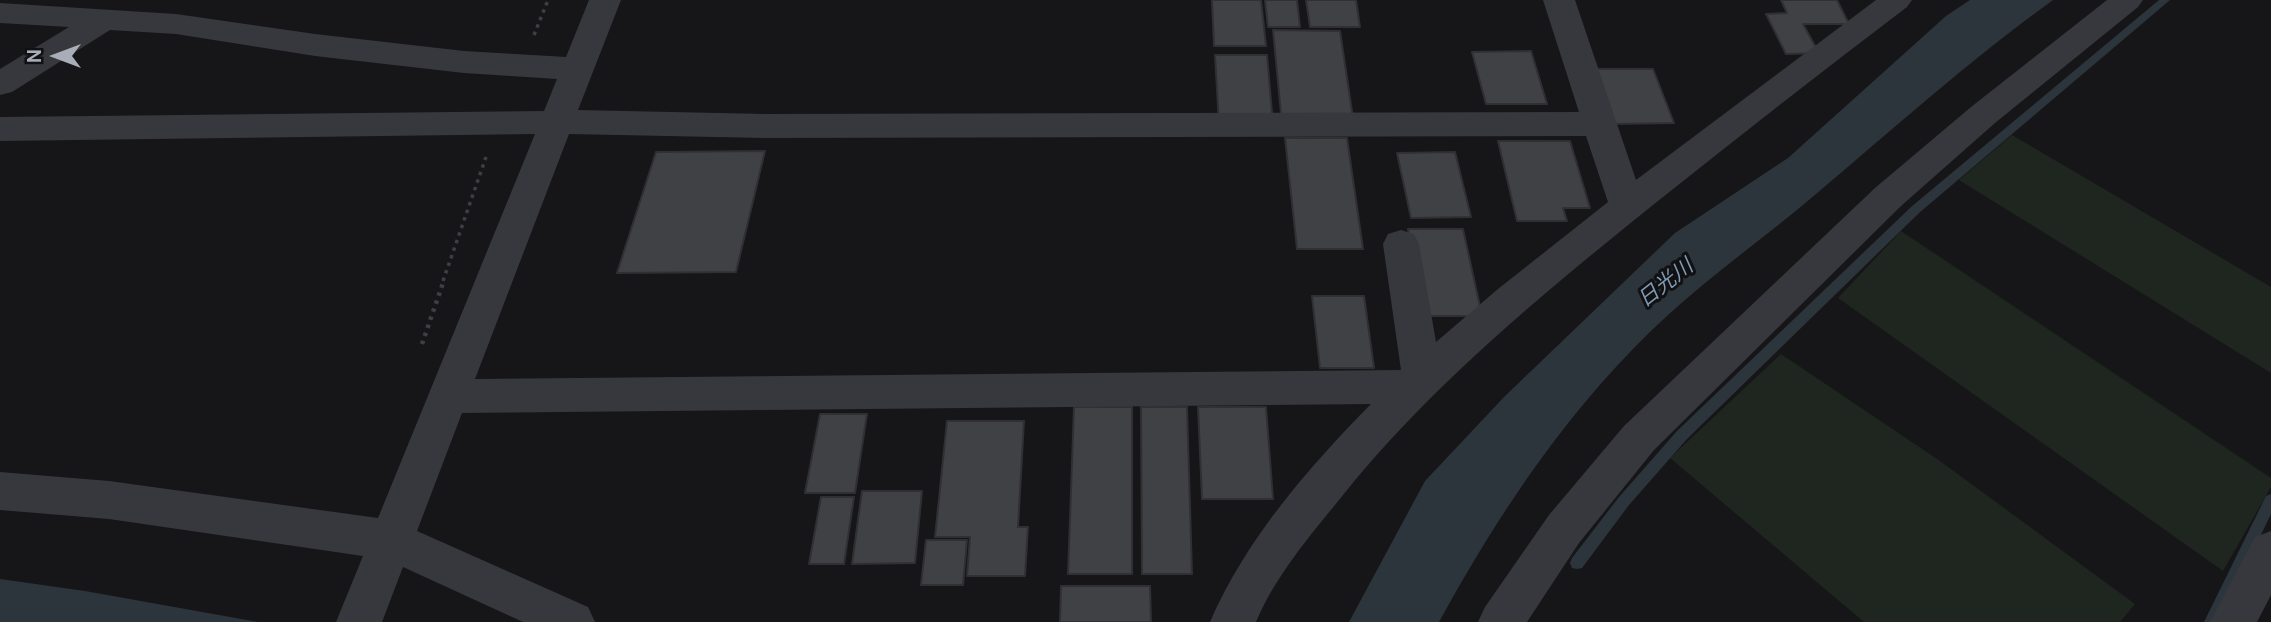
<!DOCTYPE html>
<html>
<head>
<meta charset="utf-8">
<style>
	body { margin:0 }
	#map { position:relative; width:2271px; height:622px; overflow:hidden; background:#161618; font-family:"DM Sans",sans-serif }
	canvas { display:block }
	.north { position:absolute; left:21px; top:21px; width:70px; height:70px; -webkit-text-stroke:5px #111113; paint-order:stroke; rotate:270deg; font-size:19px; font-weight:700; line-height:28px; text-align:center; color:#a8adb8 }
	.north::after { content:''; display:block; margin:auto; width:24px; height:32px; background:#a8adb8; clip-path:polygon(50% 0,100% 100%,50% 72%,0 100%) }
</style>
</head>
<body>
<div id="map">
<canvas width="2271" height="622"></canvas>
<div class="north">N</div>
</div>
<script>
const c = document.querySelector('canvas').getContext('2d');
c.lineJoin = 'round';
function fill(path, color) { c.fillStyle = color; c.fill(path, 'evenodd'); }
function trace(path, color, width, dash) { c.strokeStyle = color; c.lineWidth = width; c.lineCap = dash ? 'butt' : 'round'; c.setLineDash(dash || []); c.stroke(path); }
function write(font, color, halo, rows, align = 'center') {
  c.font = font + ' "DM Sans","Noto Sans JP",sans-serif'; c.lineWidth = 6; c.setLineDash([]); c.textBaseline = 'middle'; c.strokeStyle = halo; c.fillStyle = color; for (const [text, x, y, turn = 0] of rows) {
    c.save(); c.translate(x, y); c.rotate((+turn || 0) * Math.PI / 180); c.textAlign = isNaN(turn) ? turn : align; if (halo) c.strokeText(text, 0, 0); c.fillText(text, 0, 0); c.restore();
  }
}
fill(new Path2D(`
	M2012,135L2271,287V373L1959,180Z
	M1901,231L2271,478V487L2223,571L1838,298Z
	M1781,354L1940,461L2135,604L2120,622H1864L1670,458Z`), '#1e261f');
fill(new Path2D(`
	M1970,0H2053C1970,60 1894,128 1816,194C1768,235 1715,272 1668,315C1573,402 1501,509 1439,622H1349L1425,481L1505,396L1675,233L1788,158L1946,16Z
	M0,579L85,591L258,622H0Z`), '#2c353c');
fill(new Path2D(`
	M2159,0H2170L1919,213L1687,439L1629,505L1582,568L1577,569L1572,568L1570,563L1572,558L1619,497L1677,431L1911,207Z
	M2271,494V514L2219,622H2204L2266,496Z`), '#2c353c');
const building = new Path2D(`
	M1212,0H1261L1266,46H1214Z
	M1265,0H1297L1300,27H1268Z
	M1306,0H1356L1360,27H1310Z
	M1781,0H1837L1849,24H1803L1819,53L1786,54L1766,14L1787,13Z
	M1273,30L1340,31L1354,125L1282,124Z
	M1531,51L1547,104H1486L1472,52Z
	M1215,55H1267L1273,124H1219Z
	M1594,69H1653L1674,123L1613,124Z
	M1285,138H1347L1363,249H1297Z
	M1498,141H1570L1590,208H1563L1567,221H1517Z
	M765,151L736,272L617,273L656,152Z
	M1455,152L1471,217L1411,218L1397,153Z
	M1408,229H1463L1482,316H1423Z
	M1312,296H1364L1374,368H1320Z
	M1074,407H1132V574H1068Z
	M1141,407H1187L1192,574H1142Z
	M1198,407H1266L1273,499H1202Z
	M820,414H867L855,493H805Z
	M947,421H1024L1018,527H1028L1025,576H967L970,537H935Z
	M862,491H922L915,563L852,564Z
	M821,497H854L844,564H809Z
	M926,540H967L963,585H921Z
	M1061,586H1150L1151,622H1060Z`);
fill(building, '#404145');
trace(building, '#303034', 2);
trace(new Path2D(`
	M534,35L548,0
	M443,281L486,157`), '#3d3f44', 3.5, [3.5, 4.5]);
trace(new Path2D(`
	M422,344L444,280`), '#3d3f44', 4.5, [3.5, 5]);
fill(new Path2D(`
	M589,0H621L578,110L765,114L1579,112L1543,0H1575L1636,180L1876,0H1912L1907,7C1821,72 1737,138 1653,205C1540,296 1429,387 1339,500C1308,538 1275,577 1256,622H1210C1246,539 1308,468 1371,404L462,413L417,531L588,607L595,622H523L403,567L382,622H336L363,556L109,519L0,510V472L109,481L378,518L535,134L0,141V117L544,111L557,79L464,73L315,56L176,34L110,30L12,92L0,95V69L69,27L0,23V3L176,14L315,34L464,51L566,57ZM569,134L765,138L1586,136L1608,202L1498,289L1436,342L1419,244L1414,234L1401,230L1388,234L1383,244L1401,370L475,379Z
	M2107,0H2143L2138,7L1995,123L1901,206L1654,450L1579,543L1527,622H1478L1485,607L1549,515L1624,426L1875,188L1971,107Z
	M2271,531V595L2257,622H2210L2255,537Z`), '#37383d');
write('italic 21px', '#7f9bb3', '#111113', [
	["日光川",1666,284,-38]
]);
</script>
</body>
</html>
